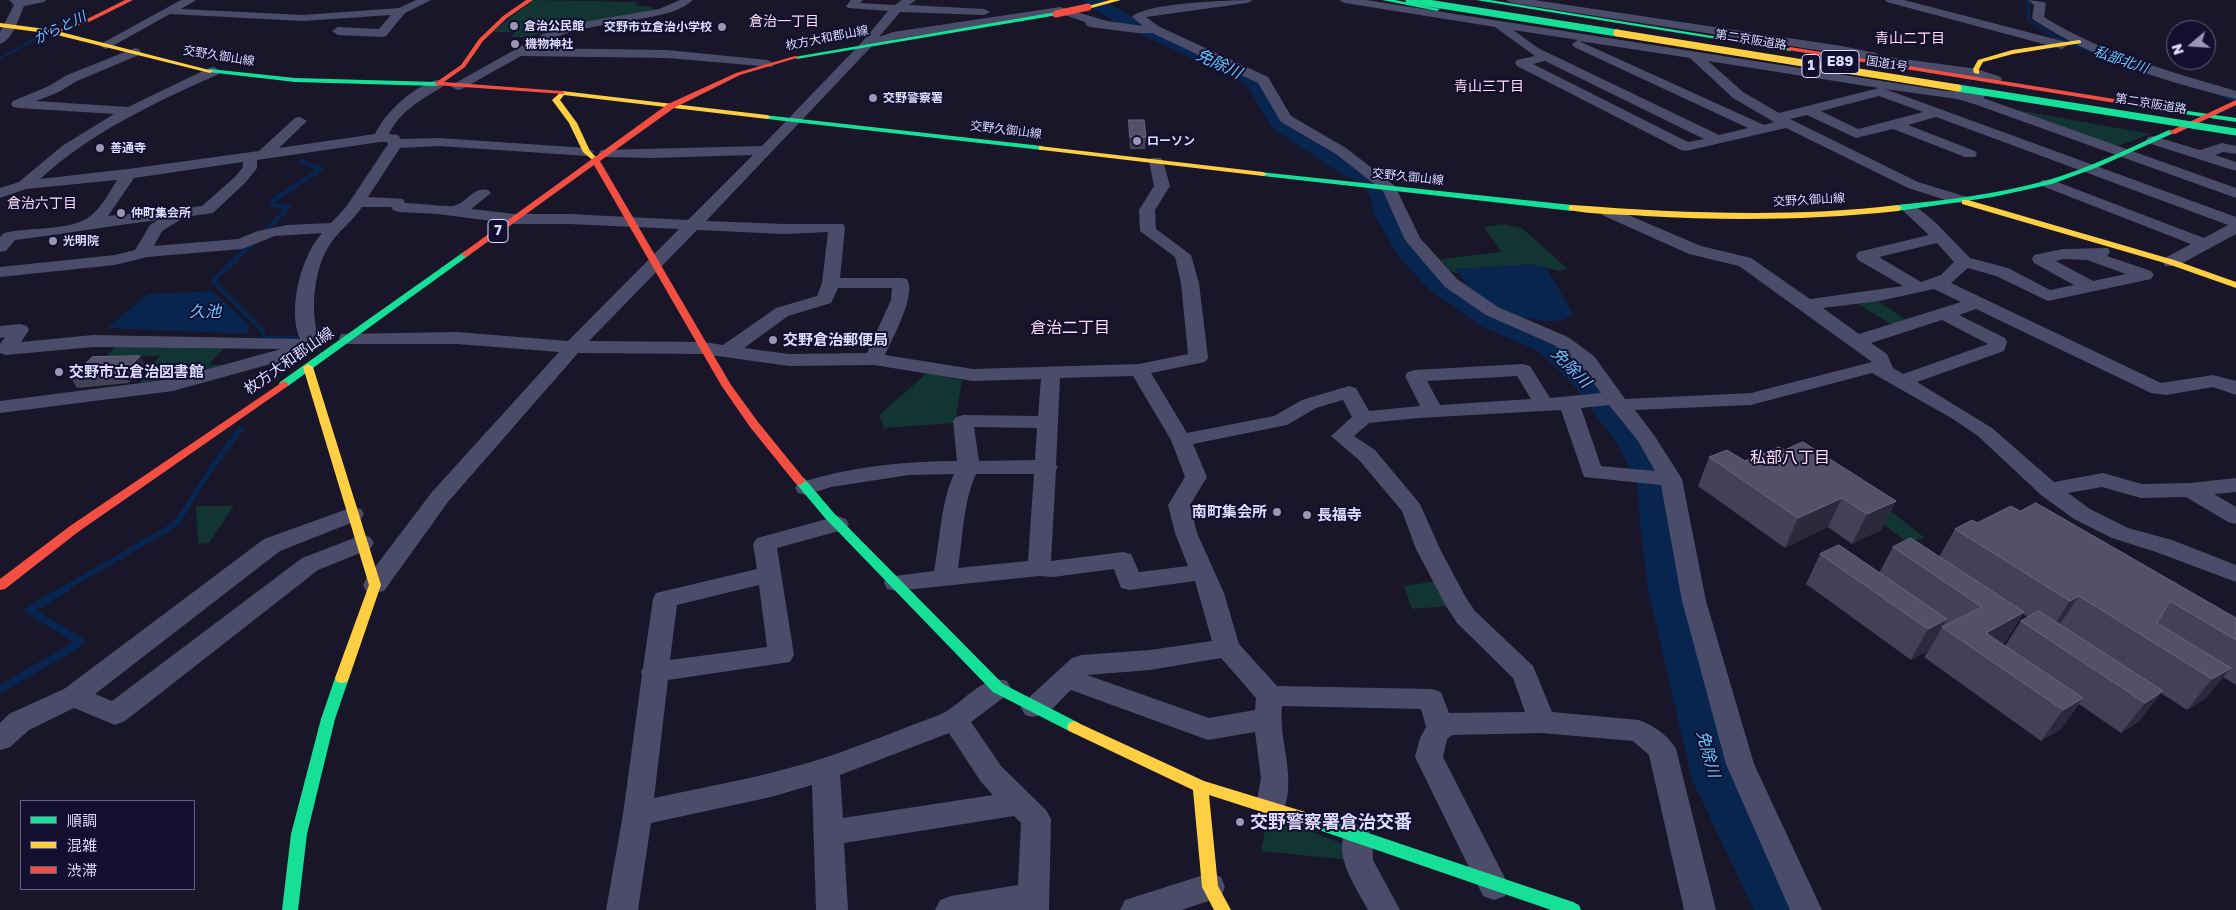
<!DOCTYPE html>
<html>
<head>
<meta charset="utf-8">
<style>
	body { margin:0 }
	#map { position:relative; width:2236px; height:910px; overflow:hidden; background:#181628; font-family:"Golos Text","Noto Sans JP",sans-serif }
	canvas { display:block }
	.legend { position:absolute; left:20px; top:800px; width:175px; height:90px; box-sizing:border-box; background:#120f2f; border:1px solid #646182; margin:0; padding:6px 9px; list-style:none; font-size:15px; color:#dedcff }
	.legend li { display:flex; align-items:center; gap:10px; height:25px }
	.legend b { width:25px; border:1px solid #646182 }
	.north { position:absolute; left:2166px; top:20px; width:50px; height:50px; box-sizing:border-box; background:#120f2f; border:1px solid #646182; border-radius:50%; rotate:252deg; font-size:14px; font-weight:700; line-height:20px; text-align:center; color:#dedcff }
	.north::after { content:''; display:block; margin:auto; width:18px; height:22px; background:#9997b4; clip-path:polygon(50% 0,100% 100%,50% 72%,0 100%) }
</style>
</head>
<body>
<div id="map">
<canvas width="2236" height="910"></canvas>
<ul class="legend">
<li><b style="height:6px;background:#16e098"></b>順調</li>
<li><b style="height:6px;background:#ffcf43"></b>混雑</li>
<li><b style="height:6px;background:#f24e42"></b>渋滞</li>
</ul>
<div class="north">N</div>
</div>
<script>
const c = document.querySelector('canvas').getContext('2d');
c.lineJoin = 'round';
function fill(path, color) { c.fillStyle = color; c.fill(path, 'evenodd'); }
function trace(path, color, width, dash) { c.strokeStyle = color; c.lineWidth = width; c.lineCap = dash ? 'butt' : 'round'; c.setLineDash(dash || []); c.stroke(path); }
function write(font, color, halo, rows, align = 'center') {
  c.font = font + ' "Golos Text","Noto Sans JP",sans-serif'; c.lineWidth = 4; c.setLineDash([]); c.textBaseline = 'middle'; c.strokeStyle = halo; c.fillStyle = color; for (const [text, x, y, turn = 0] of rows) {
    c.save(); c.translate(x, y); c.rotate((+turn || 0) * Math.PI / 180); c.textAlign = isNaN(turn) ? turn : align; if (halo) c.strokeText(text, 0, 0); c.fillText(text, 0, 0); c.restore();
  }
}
fill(new Path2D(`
	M533,0L638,2L635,5L652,7L655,11L526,37H511L515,32H492Z
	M2001,107L2151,134L2115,147Z
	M1502,224L1522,228L1568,269L1559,271L1543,267L1457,269L1460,274L1450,271L1440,259L1501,252L1484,227Z
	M1876,300L1909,321L1893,326L1855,302Z
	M228,344L208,365H228L223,370L136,387L160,355L102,360L116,346Z
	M927,373L962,380L955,423L884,428L879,415Z
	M1883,505L1925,538L1907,542L1865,511Z
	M196,506H234L209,543L198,544Z
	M1436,581L1450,606L1412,609L1404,586Z
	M1268,815L1348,846L1350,860L1261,851Z`), '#123433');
fill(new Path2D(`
	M1532,264L1547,269L1574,315C1568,317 1562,321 1555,321C1530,324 1487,305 1470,288C1464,282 1461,275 1456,269Z
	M212,291L250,325L246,334L107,328L148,294Z`), '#07254e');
trace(new Path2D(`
	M2026,0L2028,1L2029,20L2057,38L2098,54
	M0,58L47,33
	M2218,94L2236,100`), '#07254e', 3);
trace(new Path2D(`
	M262,234L289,207L273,205L272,201L321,169L301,161
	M254,242L213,281L262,330L264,338H296`), '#07254e', 4.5);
trace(new Path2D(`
	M64,589L176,524L211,469L241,429`), '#07254e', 5.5);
trace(new Path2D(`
	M0,689L81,642L29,610L67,588`), '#07254e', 8);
fill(new Path2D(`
	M1083,0H1104L1132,17L1261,76L1288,119L1357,164L1377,173L1394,196L1397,212L1420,250L1446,277L1501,314L1558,339L1594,371L1649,443L1671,484L1674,524L1686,590L1736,780L1803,910H1754L1692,780L1648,590L1640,524L1637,484L1618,445L1572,383L1538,351L1481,326L1428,289L1397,254L1373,212L1370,196L1361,183L1341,174L1272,128L1246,84L1120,25L1086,4Z`), '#07254e');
fill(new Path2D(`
	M9,0H46L44,2L24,6C19,17 13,40 0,44V32L14,5Z
	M181,0H196L181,9L303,15L399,8L416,0H431L405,13L386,36L382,37L338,35L332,31L338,27L379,29L391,15L303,21L170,14L109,48L105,49L99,45Z
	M680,0H693L685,6L672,12C626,25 575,23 533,48L667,50L768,60L774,64L772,67L667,58L521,56L462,89L457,90L450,86L543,34L589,21L659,9Z
	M851,0H863L860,3L895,5L902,0H916L909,5L984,9L990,12L984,15L900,12L879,37L893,32L1060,7L1107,21L1143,26L1132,17C1144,3 1231,0 1253,0L1247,3L1146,17L1158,26L1268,77L1291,116L1346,148L1395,186L1420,238L1457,279L1498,307L1568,337L1594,356L1625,399L1751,393L1872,362L1739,266L1689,254L1602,215L1600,212L1602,209H1614L1701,246L1751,258L1810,299L1903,286L1858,260L1856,256L1858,252L1929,235L1899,207L1901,204H1913L1935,222L1970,258L2008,268L2050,290L2074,285L2034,263L2032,259L2034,255L2063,249L2108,248L2110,252L2107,256L2151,271L2154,275L2151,279L2048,301L1996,276L1968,268L1951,283L2161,383L2213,375L2236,381V395L2213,387L2166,395L2151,393L1976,309L1959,315L2005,338L2007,342L2004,351L1917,382L1992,428L2054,482L2103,473L2142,484L2190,483L2236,478V492L2214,494L2236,507V524L2228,522L2186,497L2141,498L2102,487L2068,493L2090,509L2128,528L2172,540L2236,565V582L2156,552L2112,538L2074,519L2041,495L1978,436L1953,419L1872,373L1751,405L1635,410L1654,435L1682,479L1706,601L1754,764L1822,910H1790L1726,764L1682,601L1661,485L1584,477L1561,410L1418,418L1369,423L1354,436L1375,450L1420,504L1440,549L1465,596L1475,611L1533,666L1552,712L1639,720C1653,725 1669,736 1676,749L1716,910H1684L1649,755L1633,741L1542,733L1452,735L1447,739L1443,757L1509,886L1505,896L1494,900L1483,896L1415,757L1420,738L1426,727L1421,709L1282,706C1278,743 1299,780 1281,816L1271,819L1261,816L1256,807L1261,778L1255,732L1208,740L1071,690C1057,703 1045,722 1025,715L1021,708L1025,701L1072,658L1081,655L1150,650L1212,641L1195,581L1130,590L1121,588L1114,569L1053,577L1039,576L896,591L887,589L884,583L887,577L934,571C940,540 941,501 954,474L909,475L831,487L806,495L798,493L795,488L798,483C850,467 903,461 957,461L953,421L956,417L963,415L1038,416L1041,379L973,381L874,365L789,366L703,354L578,353L448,502L384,591L375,593L366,591L363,585L366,579L432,492L559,352L457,344H348L341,342L339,338L341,334L457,332L568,341L679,229L569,224H515L438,214L399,212L393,210L391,207H362C353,221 338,231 329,246C313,271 309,317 321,344L319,348L303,355L173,391L0,413V401L172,379L281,349L93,347L6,355L0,353V344L5,337L0,338V326L20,324L27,326L29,330L21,342L93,335L300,339C287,310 301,256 322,233L275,236L242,249L147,257L115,265L0,277V267L115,255L135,250L150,225L158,220C110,226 63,234 15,240L6,251L0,252V237L4,233C28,227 65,231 86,219C100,211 109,193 117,180L26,189L0,198V188L19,182L62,146L114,114L18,108L13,107L11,104L13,101L49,86L67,75L135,48L139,49L141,52L139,55L77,81L59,92L36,101L128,107L209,68L214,67L220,71L219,74C156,102 91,132 40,179L128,169L259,151L295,118L300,117L307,121L279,148L375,134C385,113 413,86 437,80L442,81L444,84L442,87C421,100 400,111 389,134L398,135L401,139L439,138L587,148L594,152L587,156L439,146L400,148L368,197L403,199L405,203C413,203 449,207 453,206C467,203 473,186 488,190L491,193L471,209L515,214H569L688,220L753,155L652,158L606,157L601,156L599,153L601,150L762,146L863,41L888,11L848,8L846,6ZM1059,13L1085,22L1086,25L1090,27L1137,33H1152L1258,83L1281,122L1336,154L1383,191L1405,240L1445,287L1486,315L1554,345L1580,364L1601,393L1550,398L1530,366L1523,364L1415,370L1408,372L1405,376L1420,406L1369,411L1356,388L1349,386L1302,400L1274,416L1187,433L1151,373L1205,362L1208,358L1199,283L1191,255L1156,229L1155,210L1170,186L1163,161L1161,158H1151L1149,161L1154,186L1139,210L1140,231L1175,257L1181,283L1188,354L1139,364L973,369L885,355C892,339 917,294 907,279L901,278H840L845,227L843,224H784L706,221L873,45L877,46L896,39ZM380,142H387L388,144L346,207L331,223L287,225L258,231L238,239L154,246L162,231L185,217L213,213L246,182L257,168V160ZM243,162V167L236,176L202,206L108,216L134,178ZM697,230L784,234L828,232L822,283L817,296L776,308L723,345L703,342L589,341ZM1937,243L1954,262L1941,275L1921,282L1879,257ZM2063,259L2087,260L2126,274L2093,281L2056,261ZM838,288H892L891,300L867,353L789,354L744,348L788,316L831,303ZM1934,289L1961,302L1859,334L1823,308L1879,301ZM1942,320L1988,344L1903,374L1893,368L1887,354L1871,343ZM1133,376L1171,440L1185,477L1168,505L1175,533L1188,566L1139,572L1131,554L1123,552L1051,561L1056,470L1058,467L1056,465L1060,378ZM1517,376L1531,399L1440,405L1427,381ZM1343,400L1352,417L1331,436L1359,460L1402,511L1416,549L1446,606L1457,623L1513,678L1525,712L1449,713L1441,692L1432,689L1277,686L1239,644L1224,593L1197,533L1190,505L1207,477L1193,444L1287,425L1316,408ZM1609,405L1638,441L1655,471L1601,466L1581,408ZM974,427L1037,428L1035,460L979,461ZM976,474H1034L1028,561L958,568C963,537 963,503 976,474ZM1221,658L1256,698L1255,710L1209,718L1087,675L1150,670Z
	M1339,0H1366L1946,91L1985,92L1987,95L1983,98L2236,188V198L1977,105L1957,99L1885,89L2236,217V234L2177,266H2165L2163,262L2165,258L2191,244L2042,186L2039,183L2042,180H2052L2204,238L2228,225L1936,117L1908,125L1975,151L1977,154L1975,157H1965L1893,129L1856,138L1807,115L1790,119L1918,182L1967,197L1969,200L1967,203H1955L1908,188L1786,128L1686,151L1681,150L1517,66L1515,63L1517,60L1535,56L1495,27L1345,3ZM1513,30L1578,40L1572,44L1574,47L1748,128L1719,135L1538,48ZM1579,41L1690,58L1733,98L1774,122L1764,125ZM1545,61L1704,139L1688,142L1533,64ZM1708,61L1879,88L1779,113L1743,92ZM1879,96L1923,112L1858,129L1821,111Z
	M1506,0H1534L1842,46L1876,53L1884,59L1889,57L1977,69L2001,77L2002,80L1996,84L1975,77L1889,65L1883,61L1878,63L1842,54L1512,3Z
	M1885,0H1904L2066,42L2068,45L2062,49L1887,2Z
	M2028,0L2044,2L2046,4L2044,17C2103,54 2169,71 2236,91V99C2166,82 2095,60 2034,20L2032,18L2034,5Z
	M2153,136L2200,150L2222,143L2236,146V154L2223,152L2215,155L2236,162V171L2148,143L2146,140L2148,137Z
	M353,507L361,509L364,514L361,519L280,551L95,694L112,701L302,558L362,535L370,537L374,543L370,549L318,570L125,721L115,725L74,708L29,730L10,747L0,750V723L9,714L64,689L264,539Z
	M838,516L846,519L849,524L846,529L777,548L794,655L790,662L668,680L654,798C710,786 767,776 821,759C861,746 900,729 939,715C962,706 982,673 1007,681L1011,688L1007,695L971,722L1001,766L1046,810L1051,819L1049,910H935L940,900L951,896L1018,885L1021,823L1014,816L844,843L848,910H816L812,785L771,797L651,823L638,910H606L623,814L642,675L641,672L643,668L653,599L656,593L757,569L753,544L757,538ZM759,585L767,647L670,660L677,605ZM949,733L981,782L993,795L843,818L840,775Z
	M1357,825L1368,829L1372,838L1373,860L1400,910H1368C1355,885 1333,857 1346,829Z
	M1210,873L1221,877L1225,887L1221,897L1181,910H1120L1125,900Z`), '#4a4c69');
fill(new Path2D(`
	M1382,0H1395L1440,9L1437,11Z
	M1476,0H1490L1793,49L1790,51Z
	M1056,12L1058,13V15L797,59L794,57Z
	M210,69L295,78L437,82L440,84L437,86L295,82L208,72V70Z
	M2168,108L2236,118V122L2171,112L2167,110Z
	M764,115L1042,146L1046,148L1042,150L767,119L763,117Z
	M2169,130L2176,132L2098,167L2052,184L1993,197L1898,211L1894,208L1898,205C1947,200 1997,194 2045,181C2088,169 2129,148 2169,130Z
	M1260,172L1572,205L1576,208L1572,211L1263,176L1259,174Z
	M465,251L468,252V256L288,386H280L279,384L280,382Z
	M800,477L804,478L833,512L1003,684L1079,723L1081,727L1079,731L1074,733L1069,731L993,692L825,518L794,481Z
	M342,673L347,674L349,678L335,719L307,834L298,910H282L291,834L321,719L335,678L337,674Z
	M1315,815L1573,902L1579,905L1581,910H1551L1310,827L1307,822L1310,817Z`), '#16e098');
fill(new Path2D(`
	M1110,0H1121L1088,9L1085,7Z
	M0,23L53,30L213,71L210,73L53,34L0,27Z
	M2079,40L2081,41V43L2013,54L1983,62L1979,69V74L1974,73L1973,69L1978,60L2012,50Z
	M562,91L767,115L771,117L767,119L564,95L560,100L577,123L590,151L600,161L596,163L583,152L569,123L552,100Z
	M1039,146L1263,172L1267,174L1263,176L1042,150H1039Z
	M1962,200H1968L2174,260L2236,282V288L2168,264L1962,204Z
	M1572,205C1681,213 1789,218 1898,205L1902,208L1898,211C1814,220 1730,221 1645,216C1621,214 1593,215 1569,210V206Z
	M308,364L313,367L381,585L349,678L347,682L342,683L337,682L335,678L369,585L303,367Z
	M1074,721L1204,781L1315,815L1320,817L1323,822L1320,827L1315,829L1209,795L1218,886L1231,910H1214L1202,887L1193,790L1069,731L1067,727L1069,723Z`), '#ffcf43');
fill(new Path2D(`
	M125,0H133L91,21L57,33L52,32L87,19Z
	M526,0H533L507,18L483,41L465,67L444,82L562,91L564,92V94L435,85V83L461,65L479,39L503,16Z
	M1790,47L2171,108L2175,110L2171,112L1788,50L1787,49Z
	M795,56L800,57L740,75L674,108L600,161L731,385L758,422L806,481L800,485L796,484L750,427L721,385L594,165L468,256L465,257L461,254L668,104L736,73Z
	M2236,100V105L2175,134L2168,132Z
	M284,381L289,384L288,386L78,532L5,589L0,590V579L70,526Z`), '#f24e42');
trace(new Path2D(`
	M1409,0L1617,33
	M1958,88L2236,132`), '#16e098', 7);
trace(new Path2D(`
	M1617,33L1958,88`), '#ffcf43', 7);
trace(new Path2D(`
	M1056,14L1088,7`), '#f24e42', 7);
fill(new Path2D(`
	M1129,120L1146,137L1145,149H1130Z
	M145,366L129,383L77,388L71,378Z
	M1784,450L1896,501L1881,530L1852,544L1828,527L1785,548L1698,486L1709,457L1745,461Z
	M2020,511L2236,618V685L2223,677L2206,698L2187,710L2161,693L2139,721L2121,733L2079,704L2061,729L2041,741L1924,657L1929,650L1911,660L1806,584L1820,554L1879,573L1893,547L1939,557L1955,529ZM2023,614L2028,617L2021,621L2005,646L2002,644L2005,642Z`), '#434156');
fill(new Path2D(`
	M140,356L145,366L129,383L123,373Z
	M1842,498L1828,527L1785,548L1798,518Z
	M1896,501L1881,530L1852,544L1867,514Z
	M2079,596L2058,627L2050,631L2070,601Z
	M2024,612L2005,642L1982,655L1986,633Z
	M1947,619L1929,650L1911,660L1928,629Z
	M2231,668L2206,698L2187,710L2212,679Z
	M2163,691L2139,721L2121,733L2145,703Z
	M2083,698L2061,729L2041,741L2063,710Z`), '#2b293c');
const building = new Path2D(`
	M1129,120H1144L1146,137H1130Z
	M140,356L123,373L71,378L92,357Z
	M1803,442L1896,501L1867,514L1842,498L1798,518L1709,457L1727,450L1745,461L1779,447L1784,450Z
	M2036,503L2236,618V640L2170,601L2157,623L2231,668L2212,679L2079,596L2070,601L1955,529L1972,520L1977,523L2011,506L2020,511Z
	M1911,538L2024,612L1986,633L2083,698L2063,710L1942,627L1982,607L1893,547Z
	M1839,545L1947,619L1928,629L1820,554Z
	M2039,611L2163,691L2145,703L2021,621Z`);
fill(building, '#535168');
trace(building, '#696780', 1);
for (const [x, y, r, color] of [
	[514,26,5,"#9997b4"],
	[722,27,5,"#9997b4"],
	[515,44,5,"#9997b4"],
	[873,98,5,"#9997b4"],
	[1137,141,5,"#9997b4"],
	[100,148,5,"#9997b4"],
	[121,213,5,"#9997b4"],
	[53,241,5,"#9997b4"],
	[773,340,5,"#9997b4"],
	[59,372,5,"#9997b4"],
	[1277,512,5,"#9997b4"],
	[1307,515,5,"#9997b4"],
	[1240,822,5,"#9997b4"]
]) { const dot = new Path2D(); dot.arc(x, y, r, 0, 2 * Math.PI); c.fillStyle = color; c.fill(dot); trace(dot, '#120f2f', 2); }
write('bold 12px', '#dedcff', '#120f2f', [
	["倉治公民館",524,26],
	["交野市立倉治小学校",712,27,"right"],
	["機物神社",525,44],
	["交野警察署",883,98],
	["ローソン",1147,141],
	["善通寺",110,148],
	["仲町集会所",131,213],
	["光明院",63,241]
], 'left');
write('12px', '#dedcff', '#120f2f', [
	["枚方大和郡山線",827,38,-11],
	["第二京阪道路",1751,40,9],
	["交野久御山線",219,56,9],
	["国道1号",1887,64,9],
	["第二京阪道路",2151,104,9],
	["交野久御山線",1006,130,7],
	["交野久御山線",1408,177,6],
	["交野久御山線",1809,200,-3]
]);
write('14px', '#ffdef6', '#120f2f', [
	["倉治一丁目",784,22],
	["青山二丁目",1910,39],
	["青山三丁目",1489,87],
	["倉治六丁目",42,204]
]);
write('italic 14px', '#6ac6ff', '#120f2f', [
	["がらと川",60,28,-26],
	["私部北川",2121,60,19]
]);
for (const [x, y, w] of [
	[1840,62,38],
	[1811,66,18],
	[498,231,20]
]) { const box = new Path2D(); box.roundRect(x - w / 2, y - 11.5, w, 23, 4); c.fillStyle = '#120f2f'; c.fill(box); trace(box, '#dedcff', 1); }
write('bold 14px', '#dedcff', null, [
	["E89",1840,62],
	["1",1811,66],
	["7",498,231]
]);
write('bold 15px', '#dedcff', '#120f2f', [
	["交野倉治郵便局",783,340],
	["交野市立倉治図書館",69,372],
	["南町集会所",1267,512,"right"],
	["長福寺",1317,515]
], 'left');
write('15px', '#dedcff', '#120f2f', [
	["枚方大和郡山線",289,361,-35]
]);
write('italic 16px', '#6ac6ff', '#120f2f', [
	["免除川",1219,64,25],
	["久池",205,312],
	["免除川",1571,368,45],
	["免除川",1708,754,75]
]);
write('16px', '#ffdef6', '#120f2f', [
	["倉治二丁目",1070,328],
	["私部八丁目",1790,458]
]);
write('bold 18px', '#dedcff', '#120f2f', [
	["交野警察署倉治交番",1250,822]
], 'left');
</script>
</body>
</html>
